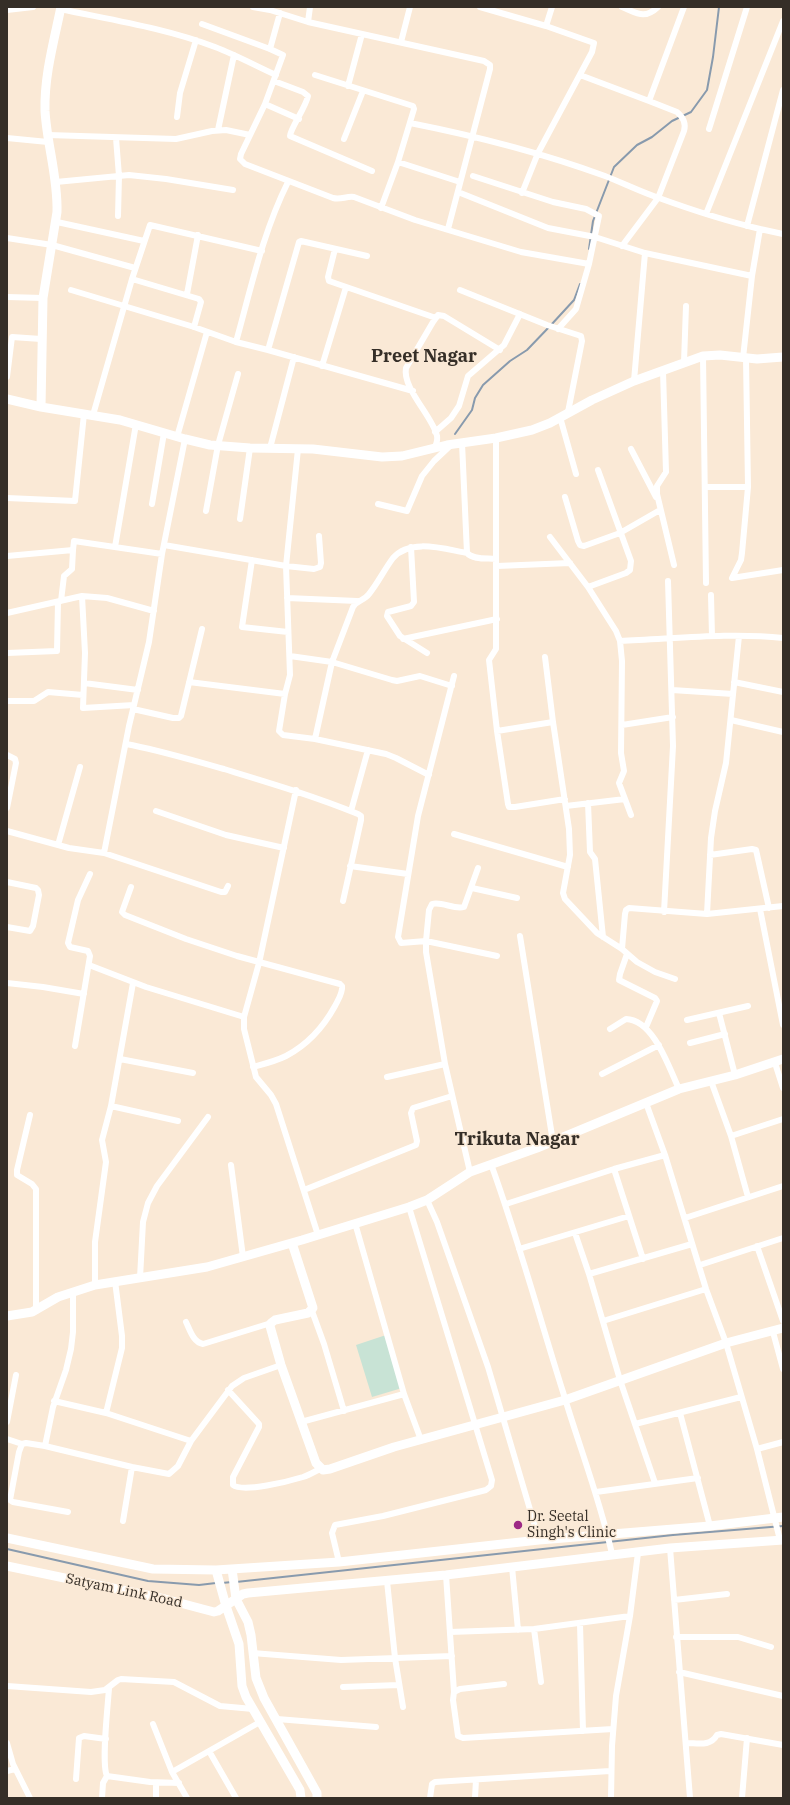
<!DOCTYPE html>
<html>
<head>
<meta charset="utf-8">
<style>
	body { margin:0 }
	#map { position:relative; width:790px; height:1805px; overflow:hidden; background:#fae9d6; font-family:"IBM Plex Serif",serif }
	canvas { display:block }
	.frame { position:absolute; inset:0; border:8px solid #352e27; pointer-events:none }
</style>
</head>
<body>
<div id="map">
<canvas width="790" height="1805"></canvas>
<div class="frame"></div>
</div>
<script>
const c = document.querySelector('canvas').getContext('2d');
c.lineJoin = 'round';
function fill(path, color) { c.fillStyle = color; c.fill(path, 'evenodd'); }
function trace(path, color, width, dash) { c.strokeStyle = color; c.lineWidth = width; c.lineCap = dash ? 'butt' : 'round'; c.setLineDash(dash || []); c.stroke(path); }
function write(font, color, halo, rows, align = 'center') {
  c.font = font + ' "IBM Plex Serif",serif'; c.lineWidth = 3; c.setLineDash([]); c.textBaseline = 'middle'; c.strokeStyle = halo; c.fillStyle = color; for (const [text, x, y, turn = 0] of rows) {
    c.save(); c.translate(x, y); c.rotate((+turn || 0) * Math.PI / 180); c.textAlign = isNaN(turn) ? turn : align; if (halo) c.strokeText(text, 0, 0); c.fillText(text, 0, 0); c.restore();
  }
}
fill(new Path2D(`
	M386,1335L402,1388L372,1397L356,1345Z`), '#c8e3d5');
trace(new Path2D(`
	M589,249L593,221L614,167L637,145L652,137L672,121L691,112L707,90L713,57L719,7
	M455,434L472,410L475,398L483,385L510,361L527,350L551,325L574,300L580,284
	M7,1549L148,1581L199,1585L216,1583
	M236,1582L673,1535L783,1526
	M222,1583L232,1582`), '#889aad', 2);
trace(new Path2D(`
	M253,7L270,10L308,22L484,61L490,65V69L448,229
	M480,7L546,26L594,43L592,52L538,153L522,193
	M622,7C637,13 644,20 658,7
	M60,9C112,20 165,28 215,47C236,55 256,66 276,75
	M7,10L33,7
	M308,22L310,7
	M202,24L270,49L283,55L265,104L241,154L240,159L245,164L333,198C341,200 346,196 354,197L415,220L521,252L589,264
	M546,26L552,7
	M401,42L410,7
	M270,49L280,13
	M315,75L413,106L414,109L398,162L381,208
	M580,75L649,101
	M274,81L303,92L308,96C306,107 290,129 290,136L372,171
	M348,86L362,34
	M265,104L299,119
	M177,117L180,93L196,40
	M410,123C476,136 542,153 605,176C623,183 641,192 659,198C692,210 726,221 760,229
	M709,129L747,7
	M218,130L234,55
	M48,135L176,139L212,131L226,130L250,135
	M7,138L48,142
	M116,138L119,176L118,216
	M344,139L363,91
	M398,162L460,182
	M473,176L553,202L586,209L599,216L589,264L576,309L558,329
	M56,182L129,175L166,179L233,190
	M458,192L548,228L595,237L645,253
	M706,214L783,21
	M57,222L144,241
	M747,226L783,90
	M7,238L52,245L135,268
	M622,246L658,198L684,131C686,124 683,117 677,112L649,101L684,7
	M335,249L328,277L329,281L436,318
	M132,279L199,299L201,302L194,327
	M71,290L194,327L236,342L268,350L413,391
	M460,290L547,325L581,336L582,341L568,412
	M187,294L198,235
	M7,297L43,298
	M236,342C251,288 263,232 288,182
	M268,350L299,242L301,241L367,256
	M703,356L706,583
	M743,358L752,276L760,229L783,234
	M746,358L748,487L742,553L741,560L732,578L783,570
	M684,362L686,306
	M322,366L346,287
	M663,371L666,472L657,486V494L674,565
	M7,377L12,337L41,339
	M634,381L645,253L752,276
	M93,415L132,279L150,225L262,251
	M560,417L576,474
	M435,432L451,418L459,406L468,376L504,345L520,314
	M177,437L207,332
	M496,438V649L489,660L497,731L508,804L509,807H515L565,799
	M462,443L467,553C473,560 487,558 496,559
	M270,448L294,357
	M435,448C436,444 438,440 437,436C433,417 402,388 406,368L433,322L438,315L444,316L500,350
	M298,449L286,566L290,675L285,694L279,731L283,735L315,739L386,754L396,758L429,775
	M631,449L656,497
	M705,487H748
	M565,497L578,541L580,545L584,546L620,533L660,510
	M7,498L75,501L84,414
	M152,504L164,433
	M378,504L407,511L422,476L434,461L451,445
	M206,511L218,445L238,374
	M240,519L250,448
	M550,537L588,587L616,631L620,641L622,661L621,753L624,771L619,783L631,815
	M164,545L286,566L314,569L320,567L321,563L319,536
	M115,547L136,424
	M411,547L414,602L411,606L388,612L387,616L400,636L427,653
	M7,556L73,550L74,541L162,554
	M252,560L242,627L288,632
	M497,566L570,563
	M588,587L626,573L630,570L631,561L598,470
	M711,595L712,636
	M82,596L85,653L83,708L134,705
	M287,598L357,601
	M61,601L64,576L72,569L73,550
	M7,613L82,596L107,598L154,611
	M403,639L497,619
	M620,641C674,639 729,632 783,638
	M7,653L57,651L58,602
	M290,656L332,662L392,680L397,681L420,676L452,686
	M545,657L553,722L569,829L570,855L563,893L565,899L597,933L622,949L637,962L655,972L675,979
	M454,676L418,816L398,937L401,943L426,941L497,956
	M189,682L285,694
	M734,682L783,692
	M84,683L138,690
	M672,690L733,694
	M7,701H34L48,692L83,695
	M133,709L173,718H179L181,716L202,629
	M731,720L783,732
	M622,725L673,717
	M497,731L553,722
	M315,739L332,662L353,607C357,600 364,601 369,594C378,583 384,570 393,558C410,538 444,549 467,553
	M126,744C159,750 191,760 224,769C270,783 314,796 358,814L361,816V820L343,901
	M7,755L15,759L16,763L7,808
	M296,790L259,963L244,1017V1029L256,1077L271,1095L276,1104L318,1235
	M588,803L590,852L595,859L603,937
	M566,806L625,799
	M156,811L226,835L284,848
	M351,811L368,750
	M7,831L69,848L104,853L221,892H225L228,886
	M454,834L568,867
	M58,845L80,767
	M104,853L129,726L149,642L162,554L185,439
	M710,855L752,849L756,850L769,908
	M350,866L408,874
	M7,882L36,888L38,890L39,895L33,926L30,931L7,927
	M131,887L122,912L125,915L186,939L237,956L340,984L342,986C343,993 338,1000 335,1006C324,1026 307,1045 286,1056C276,1061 264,1064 253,1067
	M472,888L517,898
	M760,909L783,1025
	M664,912L673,746L668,581
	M707,914L711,838L715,811L726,763L739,636
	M520,936L553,1142
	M622,949L625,914L626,910L629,908L707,914L783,906
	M627,954L620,974L619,980L655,998L657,1001L646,1027
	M89,965L146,987L244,1017
	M7,983L43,987L84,994
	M719,1013L735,1075
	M687,1020L748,1006
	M610,1029L626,1019C654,1020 669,1068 679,1089
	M690,1043L725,1034
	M75,1046L90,956L88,951L70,947L68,943L78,900L90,874
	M120,1059L193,1073
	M775,1063L783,1088
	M602,1074L659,1045
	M387,1077L445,1064
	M711,1081L731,1136L748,1197
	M646,1103L665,1155L706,1289L726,1343L757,1449L780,1540
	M111,1106L178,1121
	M30,1115L17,1170V1175L32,1184L36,1189V1311
	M731,1136L783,1119
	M491,1164C518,1238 539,1316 563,1392C579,1446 600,1499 612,1554
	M231,1165L243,1257
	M614,1169L643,1259
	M470,1172L445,1064L426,952V941L429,910L432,904C442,901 454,910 464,907L478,868
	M304,1190L416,1145L417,1141L411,1113L413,1108L452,1096
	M427,1200L437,1222L488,1367L539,1540
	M506,1204L614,1169L665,1155
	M685,1218L783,1186
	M355,1223L404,1394L421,1440
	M575,1233L589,1274L620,1380L655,1483
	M757,1246L783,1321
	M519,1249L629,1216
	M700,1265L783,1238
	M589,1274L692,1244
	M140,1278L143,1222L148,1203L157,1186L208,1117
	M95,1285V1242L106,1162L102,1140L111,1106L133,983
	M312,1311L324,1344L344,1411
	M603,1321L706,1289
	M186,1322C190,1330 193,1342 203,1344L271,1323
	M773,1332L783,1369
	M228,1390L259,1424V1427L233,1477V1485C243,1493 290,1481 303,1477C309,1475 314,1472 320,1469
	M54,1401L106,1413L191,1441
	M106,1413L122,1348V1336L115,1281
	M680,1413L710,1526
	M7,1422L16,1375
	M301,1422L404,1394
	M635,1424L741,1397
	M7,1439L22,1444L26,1443L45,1446L132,1467L169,1474L178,1466L191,1441L232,1386L244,1378L281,1365
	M22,1444L19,1452L10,1500L13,1502L68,1512
	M45,1446L53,1407L66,1370L71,1349L73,1332V1292
	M757,1449L783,1442
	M596,1492L698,1478
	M123,1521L132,1467
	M670,1548L690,1798
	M339,1562L332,1533L335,1525L383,1516L486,1490L491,1486L492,1480L409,1207
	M512,1567L518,1630
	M446,1575L454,1692
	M387,1581L395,1658L403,1707
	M674,1600L727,1594
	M580,1624L583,1731
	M534,1629L541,1682
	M450,1632L534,1629L630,1616
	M676,1637H738L771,1647
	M252,1653L341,1660L452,1656
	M679,1672L783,1696
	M504,1684L460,1689L454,1692L453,1700L458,1736L463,1738L613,1729
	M7,1686L91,1692L105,1690L118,1680L121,1679L174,1682L220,1706L253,1709
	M343,1687L399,1685
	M109,1688C108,1705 101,1764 107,1776L150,1782L179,1783
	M277,1719L376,1727
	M153,1724L172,1772L187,1798
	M7,1743L13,1764L30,1798
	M686,1743C698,1743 710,1747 717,1735L721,1734L783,1745
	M209,1751L236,1798
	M7,1771L15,1769
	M172,1772L260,1722
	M76,1779L79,1738L84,1736L106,1739
	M102,1798L103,1783L107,1776
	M156,1798V1783
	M430,1798L432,1784L435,1782L610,1771
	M475,1798L476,1780
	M611,1798L612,1746L616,1696L630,1616L638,1553
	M742,1798L747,1738`), '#fff', 6);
trace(new Path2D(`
	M7,399L41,407L120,420L185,439L210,445L250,448L313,449L382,457L402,456L447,445L496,438L532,430L550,423L592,400L634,381L703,356L720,355L757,359L783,357
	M41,407L43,298L57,212C58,177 47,145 45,111C44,76 54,41 61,7
	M292,1243L313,1308L308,1313L275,1320L271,1323L270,1326L281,1365L316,1463L323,1470L330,1469L394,1447L565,1400L726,1343L783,1328
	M7,1316L32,1312L58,1297L95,1285L207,1267L302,1240L409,1207L427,1200L470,1172L537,1148L679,1089L735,1075L783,1059
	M7,1538L153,1569L216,1570L339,1562L539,1540L710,1526L783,1517
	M7,1566L165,1599L214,1612L218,1611L243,1594L248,1593L446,1575L670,1548L783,1540
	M232,1569L236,1599L248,1622L251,1635L256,1678L264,1698L317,1793V1798
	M216,1570L226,1606L239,1644L242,1686L246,1697L300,1790L301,1798`), '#fff', 9);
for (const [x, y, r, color] of [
	[518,1525,5,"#9d2985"]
]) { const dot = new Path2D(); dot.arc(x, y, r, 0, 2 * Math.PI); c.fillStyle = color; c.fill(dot); trace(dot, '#fae9d6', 1.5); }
write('14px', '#352e27', '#fae9d6', [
	["Dr. Seetal",527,1517],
	["Singh's Clinic",527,1533]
], 'left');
write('14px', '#352e27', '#fae9d6', [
	["Satyam Link Road",124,1591,12]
]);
write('bold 18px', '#352e27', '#fae9d6', [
	["Preet Nagar",424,357],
	["Trikuta Nagar",517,1140]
]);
</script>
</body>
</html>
